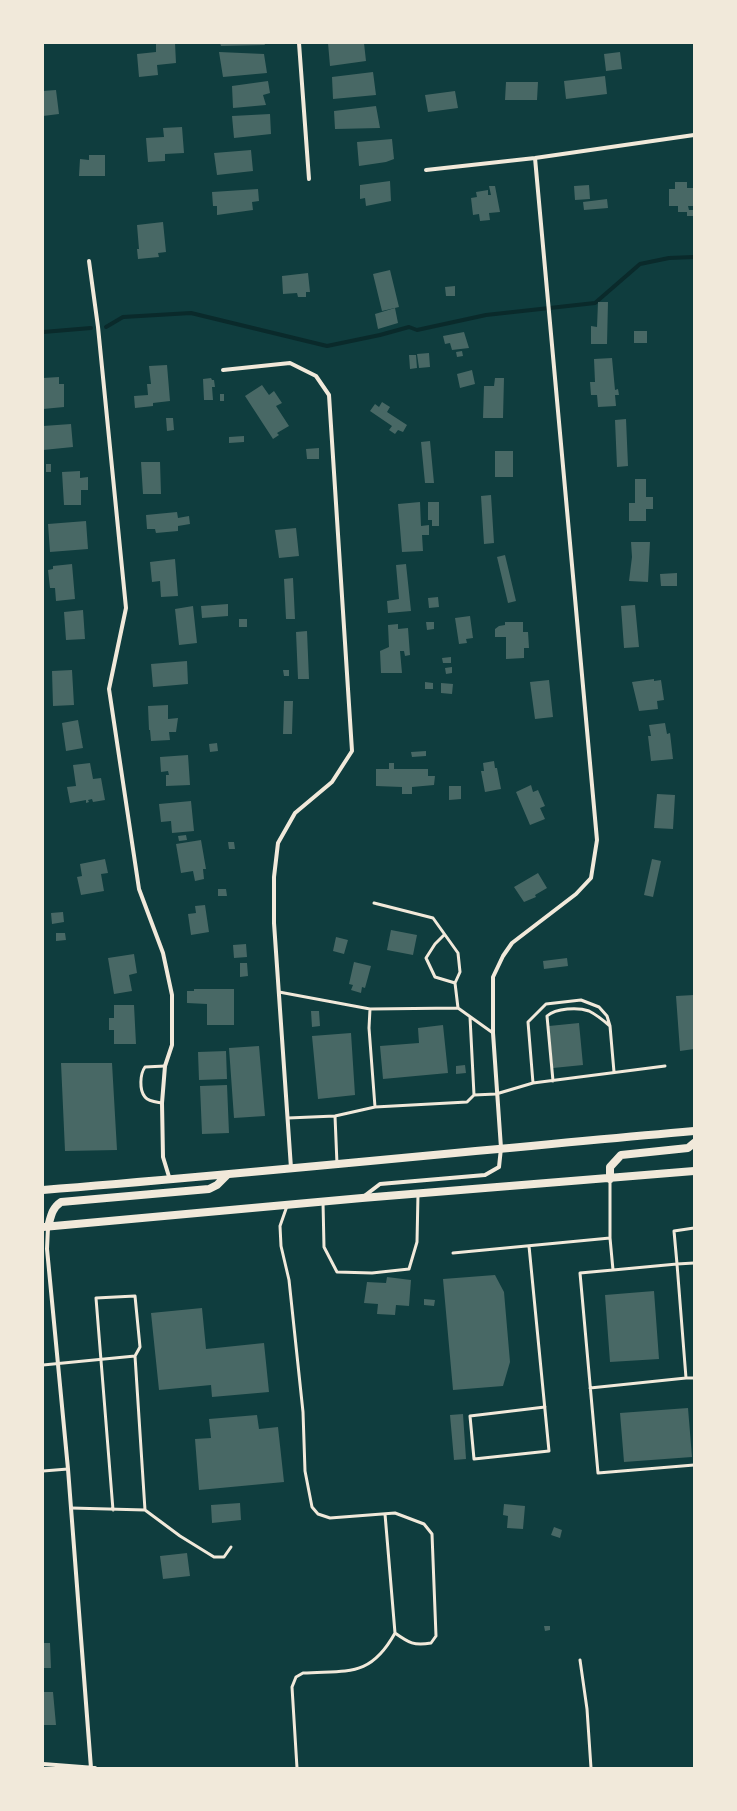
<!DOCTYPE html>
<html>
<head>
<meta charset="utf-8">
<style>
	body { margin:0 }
	#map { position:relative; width:737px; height:1811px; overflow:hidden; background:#0f3d3e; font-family:"DM Sans",sans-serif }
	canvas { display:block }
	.frame { position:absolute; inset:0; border:44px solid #f1e9da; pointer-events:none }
</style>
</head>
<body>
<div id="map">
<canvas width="737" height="1811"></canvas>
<div class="frame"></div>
</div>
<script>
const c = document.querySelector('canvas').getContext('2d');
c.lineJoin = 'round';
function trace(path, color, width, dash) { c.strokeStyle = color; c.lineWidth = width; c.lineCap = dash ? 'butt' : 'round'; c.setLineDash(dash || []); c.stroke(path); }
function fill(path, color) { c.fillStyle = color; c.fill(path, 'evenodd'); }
trace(new Path2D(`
	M106,327L123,317L191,313L327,346L380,335L409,327L417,330L486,315L595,303L640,264L669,258L694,257
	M43,332L91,328`), '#0a2a2b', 4);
fill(new Path2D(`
	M156,43H175L176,63L157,65L158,75L139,77L137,54L156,52Z
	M220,43H264L265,45L221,46Z
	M328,43H364L366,61L330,66Z
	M219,52L264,54L267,73L223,77Z
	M620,52L622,69L606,71L604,54Z
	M373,72L376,95L333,99L332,77Z
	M605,76L607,94L566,99L564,81Z
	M268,81L270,93L263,95L266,105L233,108L232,86Z
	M506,82H538L537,100H505Z
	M56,90L59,114L43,116V91Z
	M455,91L458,108L428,112L425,95Z
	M376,106L380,128L335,129L334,111Z
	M270,114L271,134L234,138L232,116Z
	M182,127L184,153L165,154V161L148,162L146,138L164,137L163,128Z
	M392,139L394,159L386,162L359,166L357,142Z
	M251,150L253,171L217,175L214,153Z
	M89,155H105V176H79L80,159L89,160Z
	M390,181L391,201L366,206L365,198L360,199V185Z
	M675,182H687V188H694V206H688L689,210H694V216H687V212H678V206H669V189H675Z
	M589,185L590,199L575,200L574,186Z
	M489,186H495L500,212L489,213L490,220L480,221L479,214L473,215L471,198L477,197L476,192L488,190V195H491Z
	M258,189L259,201L252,202L253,210L217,215V206H213L212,192Z
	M607,199L608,208L584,210L583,202Z
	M163,222L166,252L158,253L159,257L138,259L137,249H139L137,225Z
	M390,270L399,307L382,311L373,274Z
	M308,273L310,292H306V297H298L297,293L283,294L282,276Z
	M455,286V296H446L445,287Z
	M598,302H608L607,344H591V326L597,327Z
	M395,308L398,323L378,329L375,314Z
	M634,331H647V343H634Z
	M464,332L469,348L452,350L450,343L445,344L443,336Z
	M462,351L463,356L457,357L456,352Z
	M429,353L430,367L419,368L417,354Z
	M409,355H416L417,368L410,369Z
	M612,358L615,390L618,389L619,395H615L616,406L598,407L597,395H591L590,382H595L594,359Z
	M167,365L170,401L153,403V406L135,408L134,396L148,395L147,384H151L149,366Z
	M472,370L475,384L460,388L457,374Z
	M59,377V384H64V407L43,409V378Z
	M211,378L212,380H214L215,387H212L213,400H204L203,379Z
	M495,378H504L503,418H483L484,386H494Z
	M262,385L269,395L274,391L282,403L276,406L289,426L277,433L279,435L273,439L245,396Z
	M220,394H224V401H220Z
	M382,402L390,407L387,412L407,425L403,432L398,430L395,434L389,430L392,426L370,411L375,404L379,407Z
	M166,418H173L174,430L167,431Z
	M626,419L628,466L617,467L615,420Z
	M71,424L73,447L43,450V426Z
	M244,436V442L229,443V437Z
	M430,441L434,483H425L421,442Z
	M319,448V459H307L306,449Z
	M495,451H513V477H495Z
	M141,462H160L161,494H143Z
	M46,464H51V472H46Z
	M80,471V478L88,477V490H81V505H64L62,472Z
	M635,479H646V497H653V509H646V521H629V503H635Z
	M491,495L494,543L484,544L481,496Z
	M420,502L421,526L429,525V535H422L423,551L402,552L398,504Z
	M428,502H439V526H432V520H428Z
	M177,512L178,518L189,516L190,524L178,526V531L156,533L155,529H147L146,515Z
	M86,521L88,549L50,552L48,524Z
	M296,528L299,556L279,558L275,530Z
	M631,542H650L648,582L629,581L632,557Z
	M505,555L516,601L508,603L497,557Z
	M175,559L178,596L161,597L160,581L152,582L150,562Z
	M72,564L75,599L56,601L55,588H50L48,570L53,569V566Z
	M406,564L411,611L388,613L387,601L399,599L396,565Z
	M677,573V586H661L660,574Z
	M293,578L295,619H286L284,579Z
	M438,597L439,607L429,608L428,598Z
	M228,604V616L202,618L201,606Z
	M635,605L639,647L624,648L621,606Z
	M193,606L197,643L179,645L175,609Z
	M83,610L85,639L66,640L64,612Z
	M470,616L473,638L466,639L467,643L459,644L455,618Z
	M239,619H247V627H239Z
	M426,622H434V629L427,630Z
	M505,622H523V632H528L529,648H524V658L506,659V637H495V629L499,626L505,625Z
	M398,624V629L408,628L410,655L405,656L404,651H400L402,673H381L380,651L389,647L388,625Z
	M307,631L309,679H298L296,632Z
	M451,657V663H443L442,658Z
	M187,661L188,684L153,687L151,664Z
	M452,667V673L446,674L445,668Z
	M72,670L74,705L53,706L52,671Z
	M283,670H289V676H284Z
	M654,679V681L661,680L664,700L657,701L658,709L639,711L632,682Z
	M549,680L553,717L535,719L530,682Z
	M425,682L433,683V689H425Z
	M441,683L453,684L452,694L441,693Z
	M284,701H293L292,734H283Z
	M168,705V719L178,718L176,732H169L170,740L151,741L150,730H149L148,706Z
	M78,720L83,748L66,751L62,723Z
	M665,723L667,734L670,733L673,759L651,761L648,736H651L649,725Z
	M217,743L218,751L210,752L209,744Z
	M426,751V756L412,757L411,752Z
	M188,755L190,785L166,786V775H169L168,771L161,772L160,757Z
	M494,761L495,768H497L501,789L485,792L481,771H484L483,763Z
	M90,763L93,779L101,778L105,800L93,802L92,799L88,800L89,802L86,803V800L70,803L67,787L76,786L73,765Z
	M389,763H394V769H428V776H435L434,785L412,787V794H402V787L376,786V769H389Z
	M531,785L533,792L538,790L545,806L540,808L545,819L530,825L516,792Z
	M449,786H461V799L449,800Z
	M657,794L675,795L673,829L654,828Z
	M191,801L194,831L172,833L171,821L161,822L159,804Z
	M186,835L187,840L179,841L178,836Z
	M201,840L206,869H203L204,879L195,881L193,871L181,873L176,844Z
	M228,842H234L235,849H229Z
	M105,859L108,873L101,874L104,891L81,895L77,877L82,876L80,864Z
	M652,859L661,861L653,897L644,895Z
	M538,873L547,888L535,895L536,897L524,902L514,887Z
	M218,889H226L227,896H218Z
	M205,905L209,932L191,935L188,914L196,913L195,906Z
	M63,912L64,922L52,924L51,913Z
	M391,930L417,935L413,955L387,950Z
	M56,933H65L66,940L56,941Z
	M336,937L348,940L344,954L333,951Z
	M246,944L247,957L234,958L233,945Z
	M134,954L137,973L129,975L132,991L114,994L108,958Z
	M567,958L568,966L544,969L543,961Z
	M354,962L371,966L365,988L362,987L361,993L351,990L353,985L349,984Z
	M240,963H247L248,976L240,977Z
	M194,989H234V1025H207V1004L187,1003V991H194Z
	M694,995V1049L680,1051L676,996Z
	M114,1005H134L136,1044H114V1030H109V1018H114Z
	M311,1011H319L320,1026L312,1027Z
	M579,1023L583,1065L553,1068L549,1026Z
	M443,1025L448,1073L383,1079L380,1046L419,1043L418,1028Z
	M351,1033L355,1095L318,1099L312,1036Z
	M259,1046L265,1116L234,1118L229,1048Z
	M226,1051L227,1079L199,1080L198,1052Z
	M61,1063H112L117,1150L65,1151Z
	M465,1065L466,1073L456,1074V1066Z
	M227,1085L229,1133L202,1134L200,1086Z
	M495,1275L504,1292L510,1362L503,1386L453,1390L443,1279Z
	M387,1277L411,1280L409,1306L396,1305L395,1315L377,1314L378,1304L364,1303L367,1282L386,1283Z
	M654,1291L659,1359L610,1362L605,1295Z
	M424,1299L435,1300L434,1306L424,1305Z
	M202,1308L206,1349L264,1343L269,1392L212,1397L211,1385L159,1390L151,1313Z
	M688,1408L692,1457L624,1462L620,1413Z
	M463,1414L466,1459L454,1460L450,1415Z
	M257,1415L259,1429L278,1427L284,1482L199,1490L195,1439L211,1438L209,1419Z
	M240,1503L241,1520L212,1523L211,1505Z
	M504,1504L525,1506L523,1529L507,1528L508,1516L503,1515Z
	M554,1527L562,1530L560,1538L551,1535Z
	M187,1553L190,1576L163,1579L160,1556Z
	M544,1626H550V1630L545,1631Z
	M43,1643H50L51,1668H43Z
	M43,1692H53L56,1725H43Z`), '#486865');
trace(new Path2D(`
	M374,903L433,918L458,953L460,972L455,983L458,1008
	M444,935L435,944L426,958L435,977L455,983
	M279,992L370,1009
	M470,1017L474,1095
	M553,1081L547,1016C556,1008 578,1007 589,1011C597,1015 603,1020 610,1026
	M533,1083L528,1022L546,1004L581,1000L599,1007L607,1016L610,1026L614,1072
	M162,1103C157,1102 149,1102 145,1097C139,1090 140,1074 145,1067L165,1066
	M375,1107L369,1028L370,1009L458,1008L493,1033
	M335,1116L337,1164
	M288,1118L335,1116L375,1107L467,1102L474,1095L496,1094L533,1083L665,1066
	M323,1202L324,1247L337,1272L372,1273L409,1269L417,1242L418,1194
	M287,1206L280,1226L281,1246L289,1280L303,1412L305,1471L312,1507L318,1514L330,1518L395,1513L424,1524L432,1534L436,1636L431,1643C414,1646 409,1643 395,1633C370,1678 348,1670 303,1673L296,1677L292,1687L297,1768
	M694,1228L674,1231L677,1264L694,1263
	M610,1238L613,1270L580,1273L598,1473L694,1465
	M529,1246L549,1451L474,1459L470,1416L545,1407
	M453,1253L610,1238V1181
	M613,1270L677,1264L686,1378H694
	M43,1365L135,1356
	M590,1388L686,1378
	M43,1471L68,1469
	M71,1508L145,1510L180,1536L214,1557H224L231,1547
	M113,1510L96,1298L135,1296L140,1347L135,1356L145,1510
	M385,1514L395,1633
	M580,1660L587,1709L591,1768`), '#f1e9da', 3);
trace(new Path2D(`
	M299,43L309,179
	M426,170L535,158L694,135
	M89,261L98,327L126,608L109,689L139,889L163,953L172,995V1045L165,1066L162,1103L163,1157L170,1180
	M223,370L290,363L316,376L329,395L352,751L332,782L295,813L278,843L274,877V923L291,1168
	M363,1197L380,1184L485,1175L499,1167L501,1148L493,1033V977L503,956L512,943L576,894L591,878L597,840L535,158
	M48,1227L47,1249L68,1469L91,1768
	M43,1764L95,1768`), '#f1e9da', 4);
trace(new Path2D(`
	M610,1179V1167L621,1155L688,1148L694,1143
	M43,1190C260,1173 477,1150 694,1131
	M43,1227L362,1198L694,1171
	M48,1227C51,1216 52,1208 61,1202L209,1189L217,1185L227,1175`), '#f1e9da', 8);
</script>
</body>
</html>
